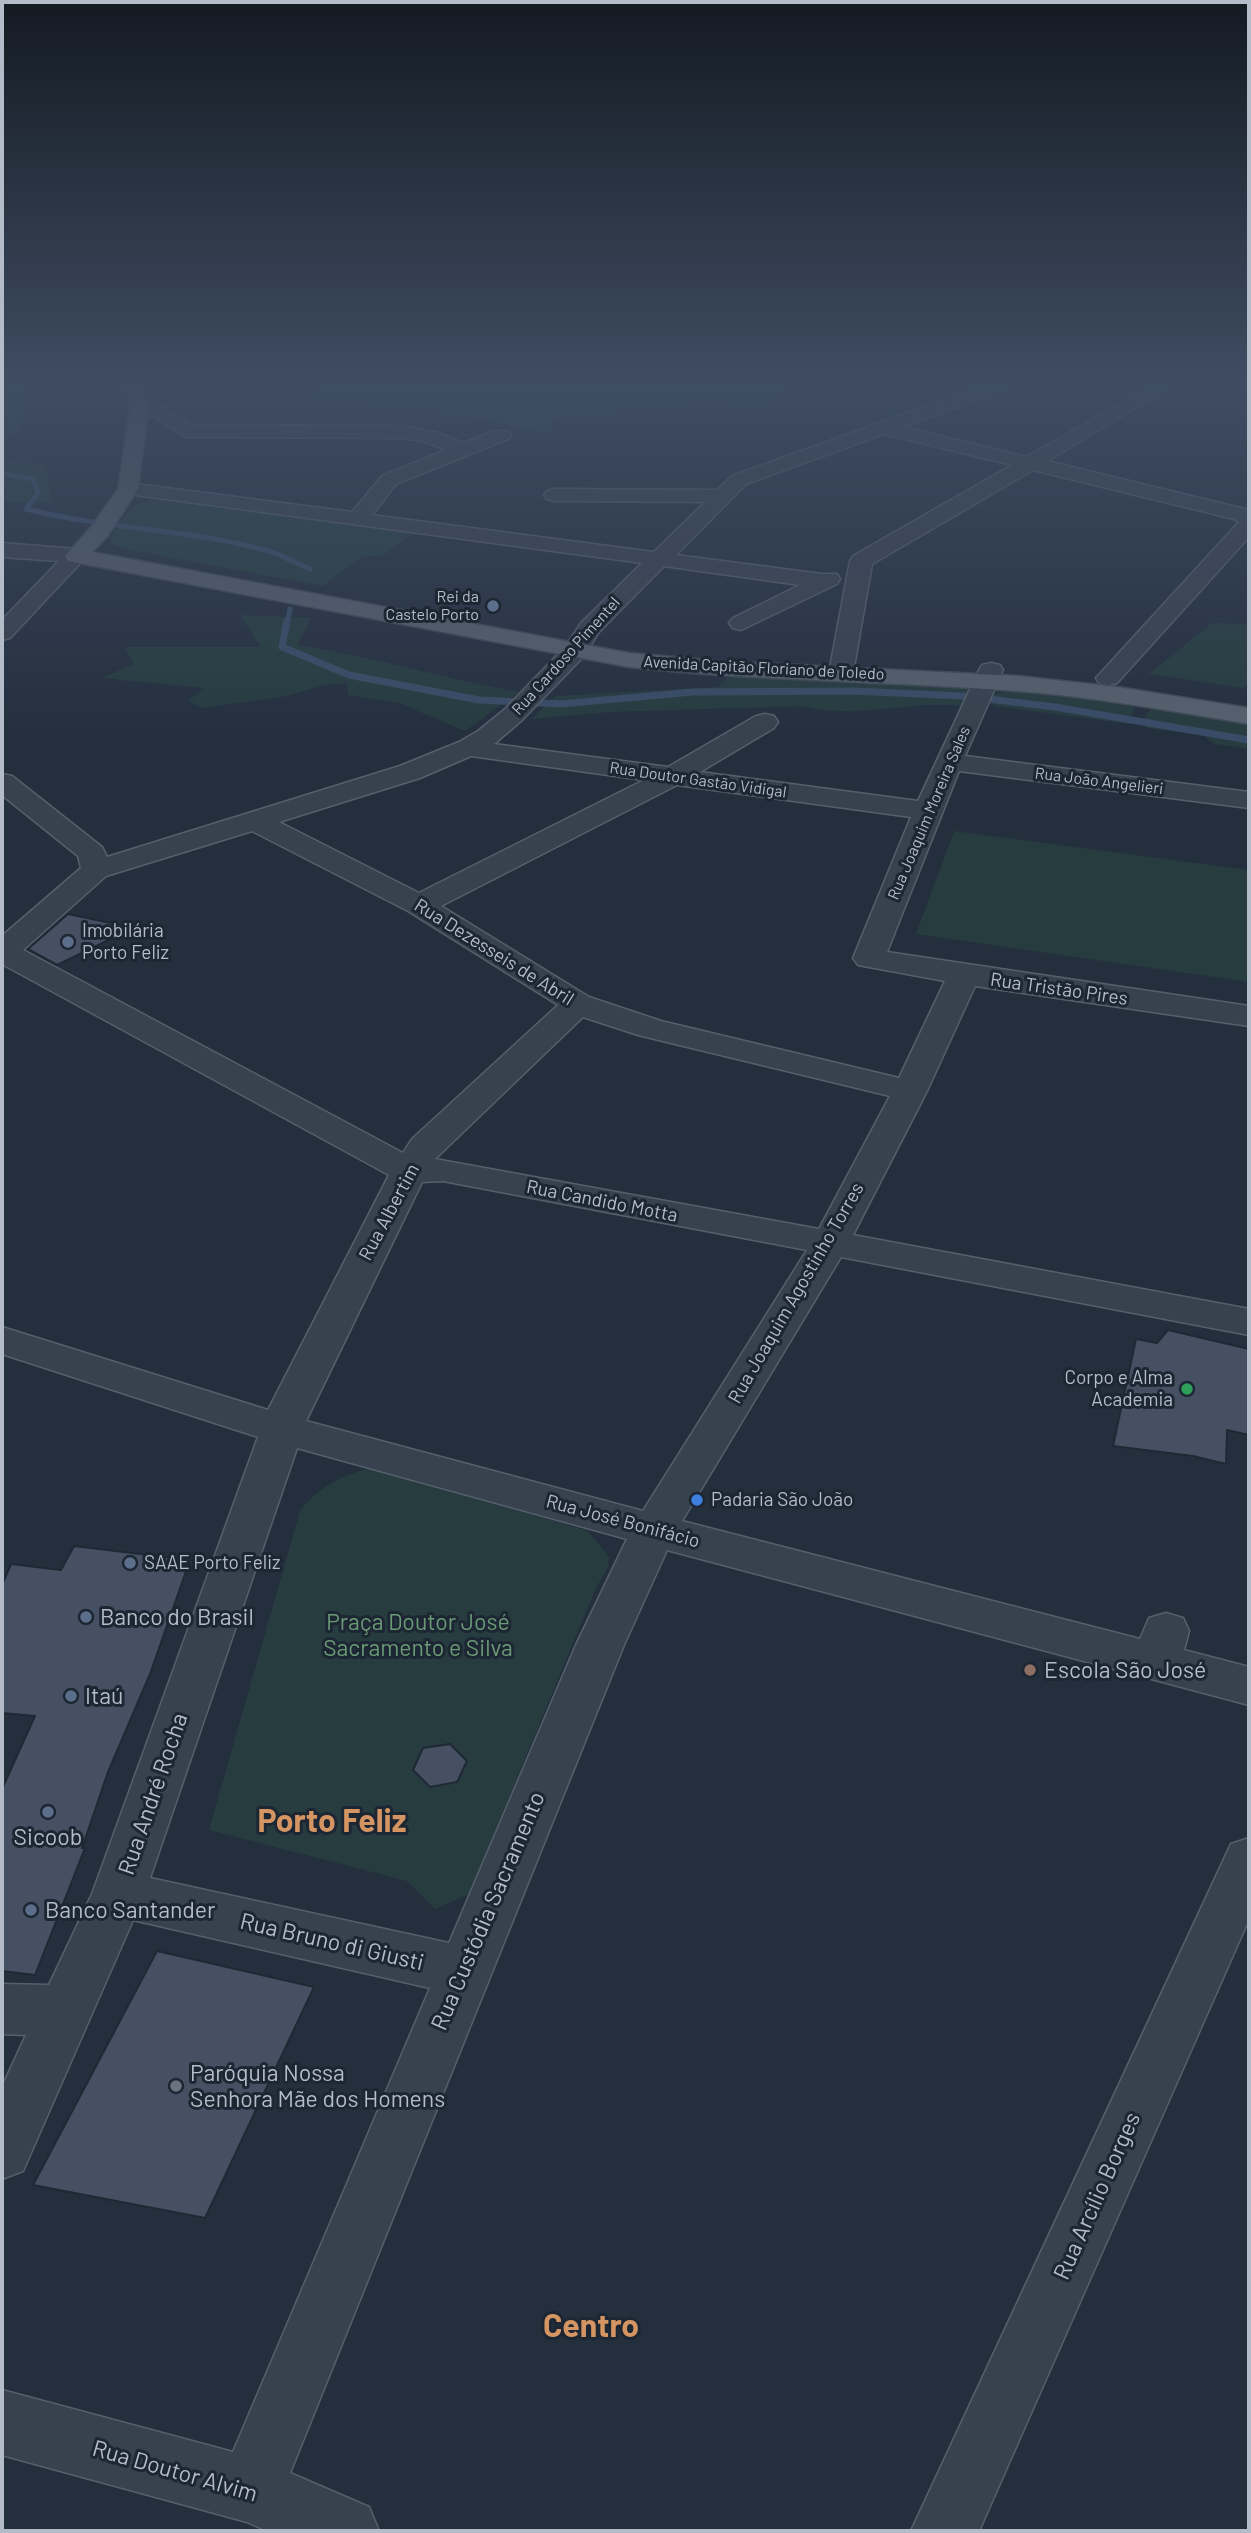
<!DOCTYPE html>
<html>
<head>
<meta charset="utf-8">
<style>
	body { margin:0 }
	#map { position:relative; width:1251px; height:2533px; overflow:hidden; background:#242f3e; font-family:Barlow,sans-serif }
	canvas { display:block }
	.frame { position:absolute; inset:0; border:4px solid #b4bcc9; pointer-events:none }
</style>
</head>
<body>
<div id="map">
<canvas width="1251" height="2533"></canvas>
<div class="frame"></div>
</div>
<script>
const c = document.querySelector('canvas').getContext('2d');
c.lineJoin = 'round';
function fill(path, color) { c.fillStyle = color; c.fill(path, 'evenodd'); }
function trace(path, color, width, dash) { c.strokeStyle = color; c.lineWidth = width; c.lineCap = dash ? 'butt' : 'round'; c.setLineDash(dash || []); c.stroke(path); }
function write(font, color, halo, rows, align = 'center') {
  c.font = font + ' Barlow,sans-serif'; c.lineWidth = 6; c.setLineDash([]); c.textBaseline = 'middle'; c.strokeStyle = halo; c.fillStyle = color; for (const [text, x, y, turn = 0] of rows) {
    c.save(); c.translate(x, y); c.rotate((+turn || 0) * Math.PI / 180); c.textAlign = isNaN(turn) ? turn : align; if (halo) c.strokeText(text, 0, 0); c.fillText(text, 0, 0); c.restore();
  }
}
fill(new Path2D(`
	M2,385H22L27,396L20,432L2,438Z
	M321,385H787L766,409L708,403L554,419L551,434L443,412L312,399Z
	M2,459L45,467L53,503L3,501L7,489H2Z
	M158,499L414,532L382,556H362L323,586L125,549L113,544L109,539C123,518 131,501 158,499Z
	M240,615L311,618L297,645C372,656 444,679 519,692L465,731L399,703L348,695L347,683L325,685L287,696L201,708L188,701L204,688L101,678L134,664L124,647H261Z
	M1212,623L1249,624V683L1243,688L1149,674Z
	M729,676L940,686L971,690L962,706C908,700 857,720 802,706L609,712L532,719L555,696L718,687Z
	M1023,688L1136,703L1129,724L995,706L988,702L992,695Z
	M1153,706L1249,723V749L1214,744L1204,736L1147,728L1143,723L1145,716Z
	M954,831L1249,870V982L916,934Z
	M370,1468L588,1531L609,1557L608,1567L595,1590L469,1894L435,1909L407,1881L209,1830L300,1511C319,1487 340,1476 370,1468Z`), '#263c3f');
trace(new Path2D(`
	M2,474L33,479L38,493L26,509C105,529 187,529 265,550C281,554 295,563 310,569
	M287,623L290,609`), '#394c67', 5);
trace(new Path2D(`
	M287,621L282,647L349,675L479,700L561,704L693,692L852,691L963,696L1055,707L1249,740`), '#394c67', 7);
const building = new Path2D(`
	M68,914L120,925L110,930L121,934L57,965L28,949Z
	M1168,1330L1249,1349V1435L1227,1430L1226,1464L1193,1456L1113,1446L1136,1339L1157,1343Z
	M74,1546L190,1560L150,1674L108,1772L82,1848H85L35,1975L2,1971V1789L35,1716L2,1713V1585L11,1564L61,1570Z
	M450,1744L467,1761L457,1782L430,1787L413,1770L423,1748Z
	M157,1951L314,1987L205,2218L33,2185Z`);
fill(building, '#455162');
trace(building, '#1f2835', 2);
const minor = new Path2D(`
	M984,385H1010L1007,389L903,427L1027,457L1152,385H1174L1047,461L1249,510V537L1117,683L1108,685L1099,683L1096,678L1239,522L1234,519L1033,470L872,564L853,673L850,678L841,680L832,678L829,673L850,561L853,556L1012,465L884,434L746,484L676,555L822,574H837L840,579L837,584L741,630L733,628L729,623L733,618L800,585L664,566L599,632L584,656L522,720L494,744L668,767L756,716L765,714L774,716L778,722L774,728L700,772L918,801L979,670L982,665L991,663L1000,665L1003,670L965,756L1249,792V808L959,771L887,952L1249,1006V1026L975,986L927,1091L853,1235L1249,1309V1335L841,1257L682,1521L1140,1639L1149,1618L1166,1613L1183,1618L1189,1631L1184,1650L1249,1667V1705L667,1550L624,1645L290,2473L369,2507L379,2531H267L247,2522L2,2455V2390L233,2452L430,1988L133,1920L23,2171L2,2179V2087L26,2035L2,2034V1984L49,1985L92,1894L258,1437L2,1354V1327L268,1410L389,1175L2,964V936L81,868L78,856L2,795V774L12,776L102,847L107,857L400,766L459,742L478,731L504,710L565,647L581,623L642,563L121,493L118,489L121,485L128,483L352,512L382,476L446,450L426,442L404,438L186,437L152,416L132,414L130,410C146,391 176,415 190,425L404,426L438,433L463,443L494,431H508L511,435L508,439L396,484L372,515L654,552L705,502L554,501L547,499L544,495L547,491L554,489L717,490L732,476ZM471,756L644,780L419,893L279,822L420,778ZM677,785L911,817L853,958L858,965L945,981L899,1078L661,1021L589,997L441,906ZM252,831L408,911L558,1005L412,1139L403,1153L23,950L106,876ZM583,1017L638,1035L890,1096L819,1229L435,1159ZM443,1181L807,1250L643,1511L306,1421L422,1182ZM297,1448L627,1539L576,1645L449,1943L150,1878Z
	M2,543L76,549L84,551L87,556L10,638L2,640V620L59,561L2,557Z
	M1249,1838V1919L979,2531H911L1231,1844Z`);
const major = new Path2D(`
	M125,385H143L148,410L138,489L107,537L92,552L629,653L718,661L1018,676L1117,687L1249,708V724C1172,711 1095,697 1017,691C888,681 758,681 629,667L68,561L65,556L91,527L118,489L130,410Z`);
trace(minor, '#565f6c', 3);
trace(major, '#414a57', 3);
fill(minor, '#38414e');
fill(major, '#56606e');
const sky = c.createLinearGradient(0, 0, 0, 740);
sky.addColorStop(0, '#141a22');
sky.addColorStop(0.52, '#3f4d63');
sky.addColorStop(1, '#3f4d6300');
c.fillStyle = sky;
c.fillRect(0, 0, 1251, 740);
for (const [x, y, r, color] of [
	[493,606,7,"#5c6f8a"],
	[68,942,7,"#5c6f8a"],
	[1187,1389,7,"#2e9e5b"],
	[697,1500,7,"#3f7fe0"],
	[130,1563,7,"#5c6f8a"],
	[86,1617,7,"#5c6f8a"],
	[1030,1670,7,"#8d6e63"],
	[71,1696,7,"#5c6f8a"],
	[48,1812,7,"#5c6f8a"],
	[31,1910,7,"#5c6f8a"],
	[176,2086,7,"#6b7280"]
]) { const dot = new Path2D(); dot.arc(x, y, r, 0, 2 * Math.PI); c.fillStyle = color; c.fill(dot); trace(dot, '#1d2633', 2.5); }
write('16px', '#b4bcc9', '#1d2633', [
	["Rei da",479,597],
	["Castelo Porto",479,615]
], 'right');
write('16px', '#b4bcc9', '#1d2633', [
	["Rua Cardoso Pimentel",566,656,-48],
	["Avenida Capitão Floriano de Toledo",764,668,3],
	["Rua Doutor Gastão Vidigal",698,780,8],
	["Rua João Angelieri",1099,781,7],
	["Rua Joaquim Moreira Sales",929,813,-67]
]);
write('19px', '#b4bcc9', '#1d2633', [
	["Imobilária",82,931],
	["Porto Feliz",82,953],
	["Corpo e Alma",1173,1378,"right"],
	["Academia",1173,1400,"right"],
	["Padaria São João",711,1500],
	["SAAE Porto Feliz",144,1563]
], 'left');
write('19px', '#b4bcc9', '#1d2633', [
	["Rua Dezesseis de Abril",494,952,32],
	["Rua Tristão Pires",1059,989,8],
	["Rua Candido Motta",602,1201,11],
	["Rua Albertim",389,1212,-62],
	["Rua Joaquim Agostinho Torres",796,1293,-60],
	["Rua José Bonifácio",623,1521,15]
]);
write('23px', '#b4bcc9', '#1d2633', [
	["Banco do Brasil",100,1617],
	["Escola São José",1044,1670],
	["Itaú",85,1696],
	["Sicoob",48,1837,"center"],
	["Banco Santander",45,1910],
	["Paróquia Nossa",190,2073],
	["Senhora Mãe dos Homens",190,2099]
], 'left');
write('23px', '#6b9a76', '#1d2633', [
	["Praça Doutor José",418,1622],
	["Sacramento e Silva",418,1648]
]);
write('23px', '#b4bcc9', '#1d2633', [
	["Rua André Rocha",153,1794,-71],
	["Rua Custódia Sacramento",488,1911,-67],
	["Rua Bruno di Giusti",332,1942,13],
	["Rua Arcílio Borges",1097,2196,-66],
	["Rua Doutor Alvim",175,2471,16]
]);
write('bold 32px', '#d59563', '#1d2633', [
	["Porto Feliz",332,1821],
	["Centro",591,2326]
]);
</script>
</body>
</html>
